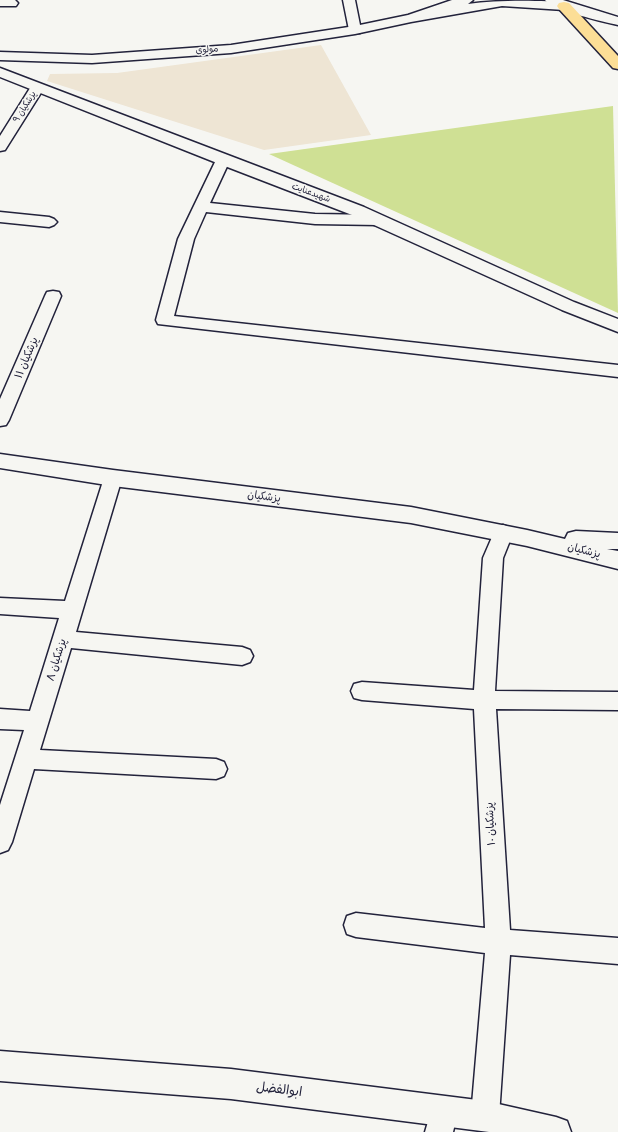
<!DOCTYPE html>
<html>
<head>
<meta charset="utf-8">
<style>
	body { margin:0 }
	canvas { display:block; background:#f6f6f2 }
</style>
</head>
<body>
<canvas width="618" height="1132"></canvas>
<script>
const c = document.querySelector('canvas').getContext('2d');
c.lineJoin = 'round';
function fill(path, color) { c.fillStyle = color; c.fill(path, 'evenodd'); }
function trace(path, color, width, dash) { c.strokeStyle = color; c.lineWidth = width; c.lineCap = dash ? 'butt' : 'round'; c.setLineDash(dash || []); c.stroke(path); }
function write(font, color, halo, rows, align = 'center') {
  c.font = font + ' Pangolin,"Playpen Sans Arabic",sans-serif'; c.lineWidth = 3; c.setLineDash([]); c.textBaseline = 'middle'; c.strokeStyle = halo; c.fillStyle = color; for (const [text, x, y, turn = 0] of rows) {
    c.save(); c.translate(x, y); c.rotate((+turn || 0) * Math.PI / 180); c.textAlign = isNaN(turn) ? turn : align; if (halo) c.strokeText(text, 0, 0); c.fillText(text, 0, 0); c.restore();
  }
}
fill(new Path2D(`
	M321,45L371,135L264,150L47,81L50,74L117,73Z`), '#eee5d4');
fill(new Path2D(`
	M613,106L618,313L269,154Z`), '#cfe094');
const minor = new Path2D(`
	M0,0H15L18,3L16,6H0Z
	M343,0H355L361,30L360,33H350L349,30Z
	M37,84L42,85L44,88L5,150L0,151V136L32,85Z
	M223,156L228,157L230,160L210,203L315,214L379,215L384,217L387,220L384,223L379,225L315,224L206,212L194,239L174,316L618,365V377L158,324L156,320L178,239L216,160L218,157Z
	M0,212L49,217L54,219L57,222L54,225L49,227L0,222Z
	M53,291L59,292L61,296L9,420L6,425L0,426V399L45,296L47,292Z
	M113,471L120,473L122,478L76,632L242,647L250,650L253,656L250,662L242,665L71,648L40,750L216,759L224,762L227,769L224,776L216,779L34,769L12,842L8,850L0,853V805L24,730L0,729V709L30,711L59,618L0,614V598L65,601L104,478L106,473Z
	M503,525L510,528L513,533L503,558L495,691L618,692V710L496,709L510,930L618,938V964L510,955L499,1116L495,1126L485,1130L475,1126L471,1116L485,953L356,937L347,934L344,925L347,916L356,913L485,928L474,709L362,700L354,698L351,691L354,684L362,682L474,690L483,558L496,528Z
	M444,1097L454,1101L458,1111L453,1132H425L434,1101Z`);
const tertiary = new Path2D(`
	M452,0H473L468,4C496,0 541,0 569,3L571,6L569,9L564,10L502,6L411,22L355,34L231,53L92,63L0,60V52L92,55L231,45L355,26L408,15Z
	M0,68L364,207L574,302L618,319V332L562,310L352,215L217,163L0,77Z
	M0,1051L231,1069L485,1101L556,1117L567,1121L571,1132H489L231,1099L0,1081Z`);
const secondary = new Path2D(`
	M545,0H563L618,17V25C604,22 552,10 545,0Z
	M0,454L113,470L411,507L527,530L565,539L568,533L576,531L618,533V549H607L618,551V569L527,546L411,523L113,486L0,468Z`);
const primary = new Path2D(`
	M564,2L569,3L618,56V69L613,68L559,9L557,6L559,3Z`);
trace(minor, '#22223b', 3);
trace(tertiary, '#22223b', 3);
trace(secondary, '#22223b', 3);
trace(primary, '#22223b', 3);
fill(minor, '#f6f6f2');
fill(tertiary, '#f6f6f2');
fill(secondary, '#f6f6f2');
fill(primary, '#fcde96');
write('9px', '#22223b', '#f6f6f2', [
	["مولوی",207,50,-4],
	["پزشکیان ۹",25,107,-58],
	["شهیدعنایت",311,193,20]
]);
write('11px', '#22223b', '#f6f6f2', [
	["پزشکیان ۱۱",27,358,-67],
	["پزشکیان",264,497,7],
	["پزشکیان",584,551,14],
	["پزشکیان ۸",57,660,-73],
	["پزشکیان ۱۰",491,824,-93]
]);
write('13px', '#22223b', '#f6f6f2', [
	["ابوالفضل",279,1090,7]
]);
</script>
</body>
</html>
